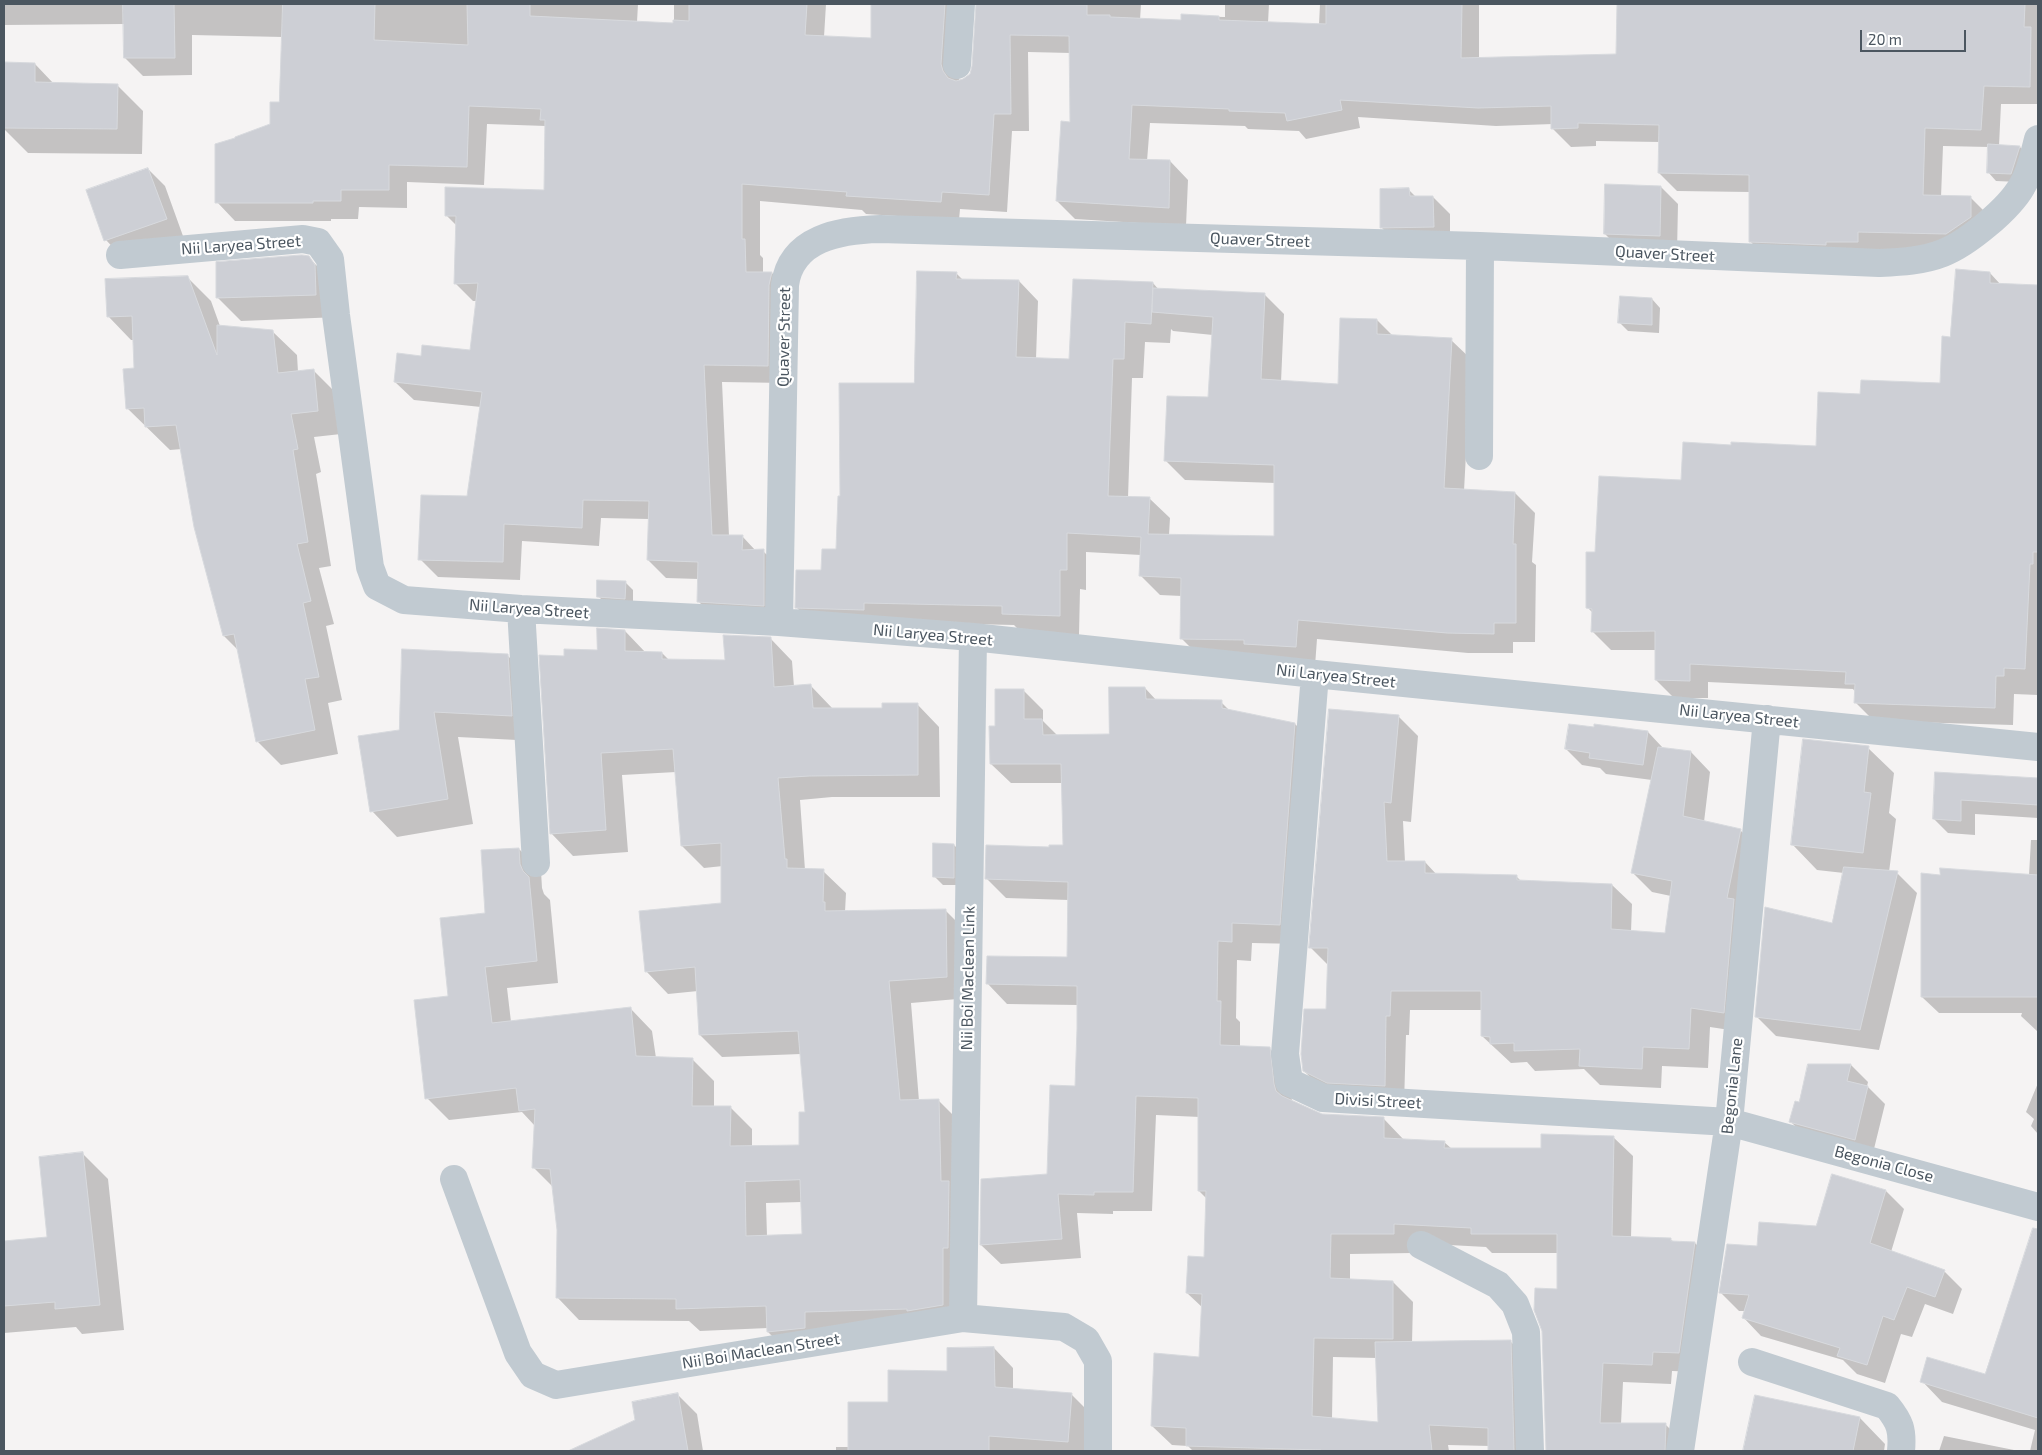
<!DOCTYPE html>
<html>
<head>
<meta charset="utf-8">
<style>
	body { margin:0 }
	#map { position:relative; width:2042px; height:1455px; overflow:hidden; background:#f5f3f3; font-family:"Exo 2",sans-serif }
	canvas { display:block }
	.frame { position:absolute; inset:0; border:5px solid #4b5660; pointer-events:none }
	.scale { position:absolute; left:1860px; top:30px; width:106px; height:22px; box-sizing:border-box; border:2px solid #4b5660; border-top:0; padding-left:6px; font-size:15px; line-height:18px; white-space:nowrap; color:#4b5660; -webkit-text-stroke:4px #fff; paint-order:stroke }
</style>
</head>
<body>
<div id="map">
<canvas width="2042" height="1455"></canvas>
<div class="frame"></div>
<div class="scale">20 m</div>
</div>
<script>
const c = document.querySelector('canvas').getContext('2d');
c.lineJoin = 'round';
function fill(path, color) { c.fillStyle = color; c.fill(path, 'evenodd'); }
function trace(path, color, width, dash) { c.strokeStyle = color; c.lineWidth = width; c.lineCap = dash ? 'butt' : 'round'; c.setLineDash(dash || []); c.stroke(path); }
function write(font, color, halo, rows, align = 'center') {
  c.font = font + ' "Exo 2",sans-serif'; c.lineWidth = 4.5; c.setLineDash([]); c.textBaseline = 'middle'; c.strokeStyle = halo; c.fillStyle = color; for (const [text, x, y, turn = 0] of rows) {
    c.save(); c.translate(x, y); c.rotate((+turn || 0) * Math.PI / 180); c.textAlign = isNaN(turn) ? turn : align; if (halo) c.strokeText(text, 0, 0); c.fillText(text, 0, 0); c.restore();
  }
}
fill(new Path2D(`
	M4,4H638L637,22L674,24V4H826L824,37L872,39V4H968L963,22L959,81L971,75L974,67L978,4H1141L1140,20L1182,21V16L1225,17V4H1269L1268,23L1319,25L1320,4H1479V59L1617,55L1619,4H2038V104H2001L1999,146L2020,147L2028,155L2019,182L1996,181L1988,172L1989,147L1943,146L1941,197L1971,198L1989,216L1962,253L1768,260L1750,241V192L1677,191L1659,173L1660,142L1596,141V146L1571,147L1553,129V124L1496,126L1358,117L1360,128L1306,139L1299,131L1248,129L1245,126L1150,123L1147,161H1170L1188,180L1186,226L1075,219L1057,201L1072,123L1071,53L1028,52L1029,131H1012L1007,212L960,209L959,220L866,214L862,210L760,201V255L763,258V273H772L790,291L786,383L722,382L729,536H742L756,551H763L781,569V623L717,620L699,602V579L666,578L648,560L649,519L601,518L599,546L522,541L520,580L438,577L420,559L468,498L481,407L414,400L395,382L422,357L471,351L477,301H473L455,283L457,226L446,215L546,191V126L487,124L484,185L407,182V208L359,207L358,219H331V221H235L217,202L236,139L271,125L280,104L283,37L192,35V75L143,76L125,58V24L4,25Z
	M4,63L35,64L54,84L117,85L143,111L142,154L28,153L4,129Z
	M148,169L165,186L183,236L123,258L106,240Z
	M1661,187L1678,204L1677,252L1622,251L1605,234Z
	M1409,190L1416,197H1433L1450,214V244H1398L1381,227Z
	M308,257L332,281L339,317L241,321L218,298Z
	M956,273L963,280L1019,281L1038,301L1036,359L1070,360L1153,283L1159,290L1265,295L1284,314L1281,382L1339,385L1377,320L1393,336L1451,340L1471,359L1464,491L1515,493L1535,513L1532,562L1536,565L1535,642H1513V653H1468L1317,639L1315,666L1201,658L1181,638L1182,596L1160,595L1140,575L1141,555L1086,552V590L1080,589L1079,635L1023,634L1014,625L883,622L816,627L796,607L838,551L841,497L915,384ZM1171,329L1173,331L1213,335L1209,398L1166,461L1185,480L1276,483V538L1169,535L1170,518L1150,499L1128,498L1132,378H1143L1145,342L1170,343Z
	M1990,273L2001,285L2038,286V695L2014,694L2013,725L1874,721L1855,702L1856,693L1853,689L1708,682V698H1674L1656,680V650H1611L1593,632V613L1588,608L1597,553L1682,481L1733,446L1817,447L1861,396L1941,385L1951,338Z
	M187,277L211,301L220,326L273,332L297,355L298,372L313,370L337,394L341,434L314,437L321,472L316,474L331,566L319,568L334,624L326,626L342,700L328,703L338,754L281,765L257,741L238,650L224,636L182,449L170,450L127,408L135,370L134,340H131L108,316Z
	M1652,299L1660,308L1659,333L1628,331L1620,323Z
	M625,582L633,590V606L607,605L599,597Z
	M625,631L646,653H662L670,661H726L770,638L792,661L794,687L811,686L833,709H883L917,704L939,727L940,797H832L800,800L805,870L823,871L846,893L845,912L945,910L968,933L969,998L911,1003L919,1101L938,1100L961,1123L965,1327L790,1354L768,1332V1328L700,1331L689,1321L579,1320L557,1297L558,1230L554,1188L533,1167L535,1126L522,1112L449,1120L427,1098L450,997L486,914L519,849L541,871L542,888L544,894L550,900L558,983L507,988L511,1022L630,1008L652,1031L656,1058L692,1059L714,1081V1107H730L752,1129V1147L801,1146L806,1113L801,1054L722,1057L700,1035L698,991L668,994L646,971L723,904V866L704,868L682,846L676,772L622,775L628,852L573,856L551,833L565,658L598,651ZM802,1202L803,1235L767,1236L766,1203Z
	M507,655L533,681L537,741L458,737L473,824L397,837L372,811L400,731Z
	M1145,688L1157,701L1221,702L1230,711L1295,724L1315,744L1299,944L1252,943L1251,961L1237,960L1236,1018L1240,1022V1047L1269,1048L1289,1068L1292,1102L1321,1115L1384,1119L1404,1140L1444,1142L1452,1149H1542L1613,1137L1633,1156L1631,1238L1670,1239L1674,1242L1695,1243L1714,1263L1698,1372L1672,1371L1671,1384L1623,1382L1621,1424H1665L1685,1444V1451H1547L1543,1331L1558,1290V1253H1492L1486,1247L1413,1243V1253L1350,1254V1280L1393,1282L1413,1302L1412,1343L1510,1341L1530,1361L1533,1451H1490V1446L1448,1445L1449,1451H1193L1188,1446L1172,1445L1152,1426L1200,1359L1203,1308L1187,1293L1205,1258L1207,1199L1199,1191L1200,1117L1156,1115L1152,1211H1113V1214L1077,1213L1081,1258L1001,1264L981,1245L1048,1175L1076,1087L1078,1005L1007,1004L988,984L1068,958L1069,900L1006,898L986,878L1050,848L1064,847L1063,783H1011L991,764L996,728L1023,690L1043,710V721L1058,736L1110,735ZM1333,1357L1377,1358L1379,1423L1332,1419Z
	M1399,717L1418,736L1411,822L1403,821L1405,862H1425L1437,875L1516,876L1522,882L1612,885L1632,904L1631,932L1666,934L1671,896L1652,892L1632,872L1652,780L1606,774L1600,768L1582,765L1566,749L1648,732L1663,748L1691,752L1710,772L1704,822L1740,830L1760,850L1743,1032L1710,1027L1708,1068L1662,1066L1661,1088L1600,1085L1584,1069L1535,1071L1527,1062L1511,1063L1482,1036V1010H1410L1409,1035H1406L1404,1105L1324,1091L1304,1071L1327,1011L1328,965L1310,947Z
	M1868,748L1894,773L1889,813L1896,819L1889,872L1897,873L1917,893L1879,1050L1776,1036L1756,1016L1833,924L1844,873L1817,870L1792,844Z
	M1937,773L2038,779V818L1975,814V835L1948,833L1934,819Z
	M2031,840H2038V1032L2021,1016L2022,1013H1939L1922,997L1941,876L2029,875Z
	M954,845L962,853V885H943L934,876Z
	M1851,1065L1868,1082L1867,1086L1885,1104L1872,1157L1808,1139L1791,1122L1800,1104L1809,1066Z
	M2038,1083V1134L2031,1126L2034,1119L2026,1112Z
	M83,1154L108,1179L124,1330L82,1334L76,1327L4,1333V1242L49,1238Z
	M1886,1191L1904,1209L1891,1252L1944,1271L1962,1289L1953,1314L1925,1304L1912,1337L1901,1334L1885,1383L1857,1374L1843,1360L1761,1336L1743,1317L1745,1311H1739L1721,1293L1758,1247L1817,1227Z
	M2018,1277L2038,1284V1451H2030L2035,1430L1942,1402L1922,1381L1986,1375Z
	M994,1348L1013,1368V1389L1071,1394L1090,1413L1087,1451H836V1447H849L889,1403Z
	M678,1395L697,1414L703,1451H570L637,1420Z
	M1756,1397L1860,1418L1885,1444L1884,1451H1745Z
	M1944,1436L2019,1451H1939Z`), '#0003');
const building = new Path2D(`
	M123,4H174L175,58H124Z
	M283,4H375L374,40L468,45L467,4H530V16L673,23V20L689,21V4H807L805,35L871,38V4H945L941,64L943,71L948,78L956,81L963,79L970,74L972,66L976,4L1087,5V15H1110V17L1181,20V14L1219,16V20L1326,24V4H1462L1461,58L1616,54L1617,4H2025L2024,27H2031L2030,87L1984,86L1981,130L1925,128L1923,195L1971,196V217L1946,234L1858,232V242H1826V245L1749,242V175L1658,173L1659,125L1578,123V128L1551,129V106L1478,108L1340,100L1342,110L1287,121L1285,113L1229,111V109L1132,105L1129,159L1170,160L1169,208L1056,201L1061,121L1070,122L1069,36L1010,35L1011,114H994L989,195L942,192L941,202L846,196L847,192L742,184V239H745L746,272H772L769,285L768,366L704,365L712,535H743L742,550L764,549V606L697,602L698,562L647,560L649,501L583,500L582,528L504,524L503,562L418,560L421,495L467,496L482,392L394,382L397,353L421,356L422,345L470,350L478,283L454,284L456,216H445V187L544,190L545,120H540L541,109L469,106L467,167L389,165V190H341V201H313V203H215V144L235,138V137L270,124V102H279Z
	M4,62L35,63V82L118,84L117,129L4,128Z
	M1988,144L2020,146L2011,174L1987,173Z
	M148,168L167,219L104,241L86,190Z
	M1605,184L1661,186L1660,236L1604,234Z
	M1409,188L1410,196H1433L1434,227L1380,228V189Z
	M302,255L309,256L315,265L316,295L216,298V262Z
	M1956,269L1990,272V283L2038,285V552H2033V564H2030L2025,669L2004,668V676H1996L1995,708L1854,703L1855,684H1845L1846,672L1690,664V681L1655,680V631L1591,632L1592,609L1586,608V552H1595L1599,476L1681,480L1683,442L1731,445V442L1816,446L1818,392L1860,394L1861,380L1940,383L1942,336L1950,337Z
	M917,271L957,272L956,279L1019,280L1016,357L1069,359L1073,279L1153,282L1151,324L1125,322L1124,359H1113L1108,496L1150,497L1148,534L1274,536V465L1164,461L1167,396L1208,397L1213,317L1152,312L1153,288L1265,293L1261,379L1338,384L1340,318L1377,319V334L1452,338L1444,488L1515,492L1513,544H1516V623H1494V634L1447,633L1298,620L1296,647L1244,644V640L1180,639L1181,578L1139,576L1141,537L1067,533V570H1060V616L1002,614V606L864,603V610L795,608L796,570H821L822,549H836L838,496H840L839,383H914Z
	M188,276L217,355V325L273,330L278,373L314,369L318,411L291,414L298,449L293,450L308,542L297,544L311,601L303,603L319,677L305,679L315,730L256,742L234,634L223,636L194,527L176,425L145,427L144,408L126,409L123,369L134,368L132,316L107,317L105,279Z
	M1620,296L1652,298V325L1618,323Z
	M597,580L626,581L625,599L597,597Z
	M597,628L625,630V651L662,652V659L725,660L723,635L771,637L774,687L811,684L813,708H882V703H918V775L809,776L778,778L785,859H787V868L824,869L823,902H825V911L946,909L947,977L889,981L900,1100L939,1099L941,1181H949L948,1248H943V1305L907,1311V1309L805,1312V1328L767,1332L766,1306L676,1309V1299L556,1298L557,1230L550,1169L532,1168L535,1109L519,1111L516,1088L425,1099L414,1000L448,996L440,918L485,913L481,850L519,848L520,864L523,871L529,877L537,961L485,967L492,1023L631,1007L636,1056L693,1058L692,1106H731L730,1146L799,1145V1112H805L798,1031L699,1035L695,967L645,972L639,911L721,903V843L681,846L673,749L601,753L606,830L550,834L539,655L564,656V649L597,650ZM800,1180L802,1234L746,1236L745,1182Z
	M402,649L508,654L512,716L434,712L448,799L370,812L358,736L399,730Z
	M1109,687H1145L1146,699L1222,700V708L1295,723L1280,925L1232,923V942L1218,941L1217,1001H1221L1220,1045L1270,1047L1274,1084L1276,1091L1282,1096L1322,1114L1384,1117V1138L1445,1141L1444,1148H1541V1134L1614,1136L1612,1236L1671,1238V1241L1695,1242L1679,1353L1653,1352L1652,1365L1603,1363L1600,1423H1666L1665,1451H1546L1542,1331L1534,1310L1535,1288L1557,1289V1234H1471V1228L1394,1224V1234H1331L1330,1278L1393,1281V1339L1314,1338L1312,1416L1378,1422L1375,1342L1511,1340L1514,1451H1488V1428L1429,1425L1432,1451H1321V1450L1186,1446V1428L1151,1426L1154,1353L1199,1357L1202,1294L1186,1293L1188,1256L1204,1257L1206,1191H1198V1098L1136,1096L1133,1192H1094V1195L1058,1194L1062,1239L980,1245L981,1179L1047,1174L1050,1085L1075,1086L1077,1029V986L986,984L987,956L1067,957L1068,882L985,879L986,845L1049,847V845H1063L1061,764H990L989,726H995V689H1024V719H1042L1043,735L1109,734Z
	M1329,709L1399,715L1391,803L1384,802L1387,861H1425V873L1517,875V880L1612,884L1611,929L1665,933L1672,881L1631,873L1658,747L1691,751L1683,816L1741,829L1727,898L1734,899L1724,1013L1691,1008L1689,1049L1643,1047L1642,1069L1579,1066L1580,1049L1514,1051V1043L1490,1044V1037L1481,1036V991H1391L1390,1016H1386L1385,1086L1327,1083L1303,1071L1301,1054L1304,1009H1326L1328,948H1309Z
	M1569,724L1594,727V724L1648,731L1643,765L1589,758L1590,753L1565,749Z
	M1803,739L1869,746L1864,792L1871,793L1863,853L1791,845Z
	M1935,772L2038,778V805L1961,800V821L1933,819Z
	M933,843L954,844V878L933,877Z
	M1844,867L1898,871L1860,1030L1755,1017L1765,907L1832,923Z
	M1940,868L2038,875V997H1921V873L1940,875Z
	M1808,1064H1851L1847,1081L1868,1086L1855,1140L1789,1122L1795,1101L1799,1102Z
	M83,1152L100,1305L55,1309V1302L4,1306V1241L47,1237L39,1157Z
	M1832,1174L1886,1190L1870,1243L1945,1270L1935,1297L1907,1287L1894,1320L1883,1316L1867,1365L1837,1356L1840,1348L1742,1318L1749,1295L1719,1293L1727,1244L1757,1246L1759,1222L1816,1226Z
	M2033,1228L2038,1229V1418L1920,1382L1927,1357L1985,1374Z
	M994,1347L995,1387L1072,1393L1068,1442L989,1436V1451H848V1402H888V1370L947,1371V1348Z
	M678,1393L688,1451H568L635,1420L632,1402Z
	M1755,1395L1860,1417L1853,1451H1743Z`);
fill(building, '#cdcfd5');
trace(building, '#d7d9dd', 1);
trace(new Path2D(`
	M957,65L961,4
	M120,255L303,239L318,242L330,259L336,315L370,567L377,586L404,600L521,609L779,622L973,637L1315,674L2038,747
	M1479,456L1480,246
	M521,609L536,863
	M779,622L785,285C791,238 840,230 880,229L1480,246L1879,263C1900,262 1923,261 1943,253C1968,243 2009,209 2022,186C2031,172 2034,154 2038,139
	M1315,674L1285,1054L1289,1082L1323,1098L1729,1122L2038,1207
	M454,1179L518,1353L533,1375L556,1385L963,1318L1064,1327L1086,1340L1098,1361V1451
	M1421,1245L1498,1285L1515,1304L1526,1332L1530,1451
	M963,1318L973,637
	M1752,1362L1887,1406C1900,1422 1903,1430 1901,1451
	M1680,1451L1729,1122L1767,719`), '#c1cad1', 28);
write('16px', '#4b5660', '#fff', [
	["Quaver Street",1260,240,2],
	["Nii Laryea Street",241,245,-4],
	["Quaver Street",1665,254,3],
	["Quaver Street",784,337,-89],
	["Nii Laryea Street",529,609,4],
	["Nii Laryea Street",933,635,5],
	["Nii Laryea Street",1336,676,6],
	["Nii Laryea Street",1739,716,6],
	["Nii Boi Maclean Link",968,978,-89],
	["Begonia Lane",1732,1086,-84],
	["Divisi Street",1378,1101,3],
	["Begonia Close",1884,1164,15],
	["Nii Boi Maclean Street",761,1351,-9]
]);
</script>
</body>
</html>
